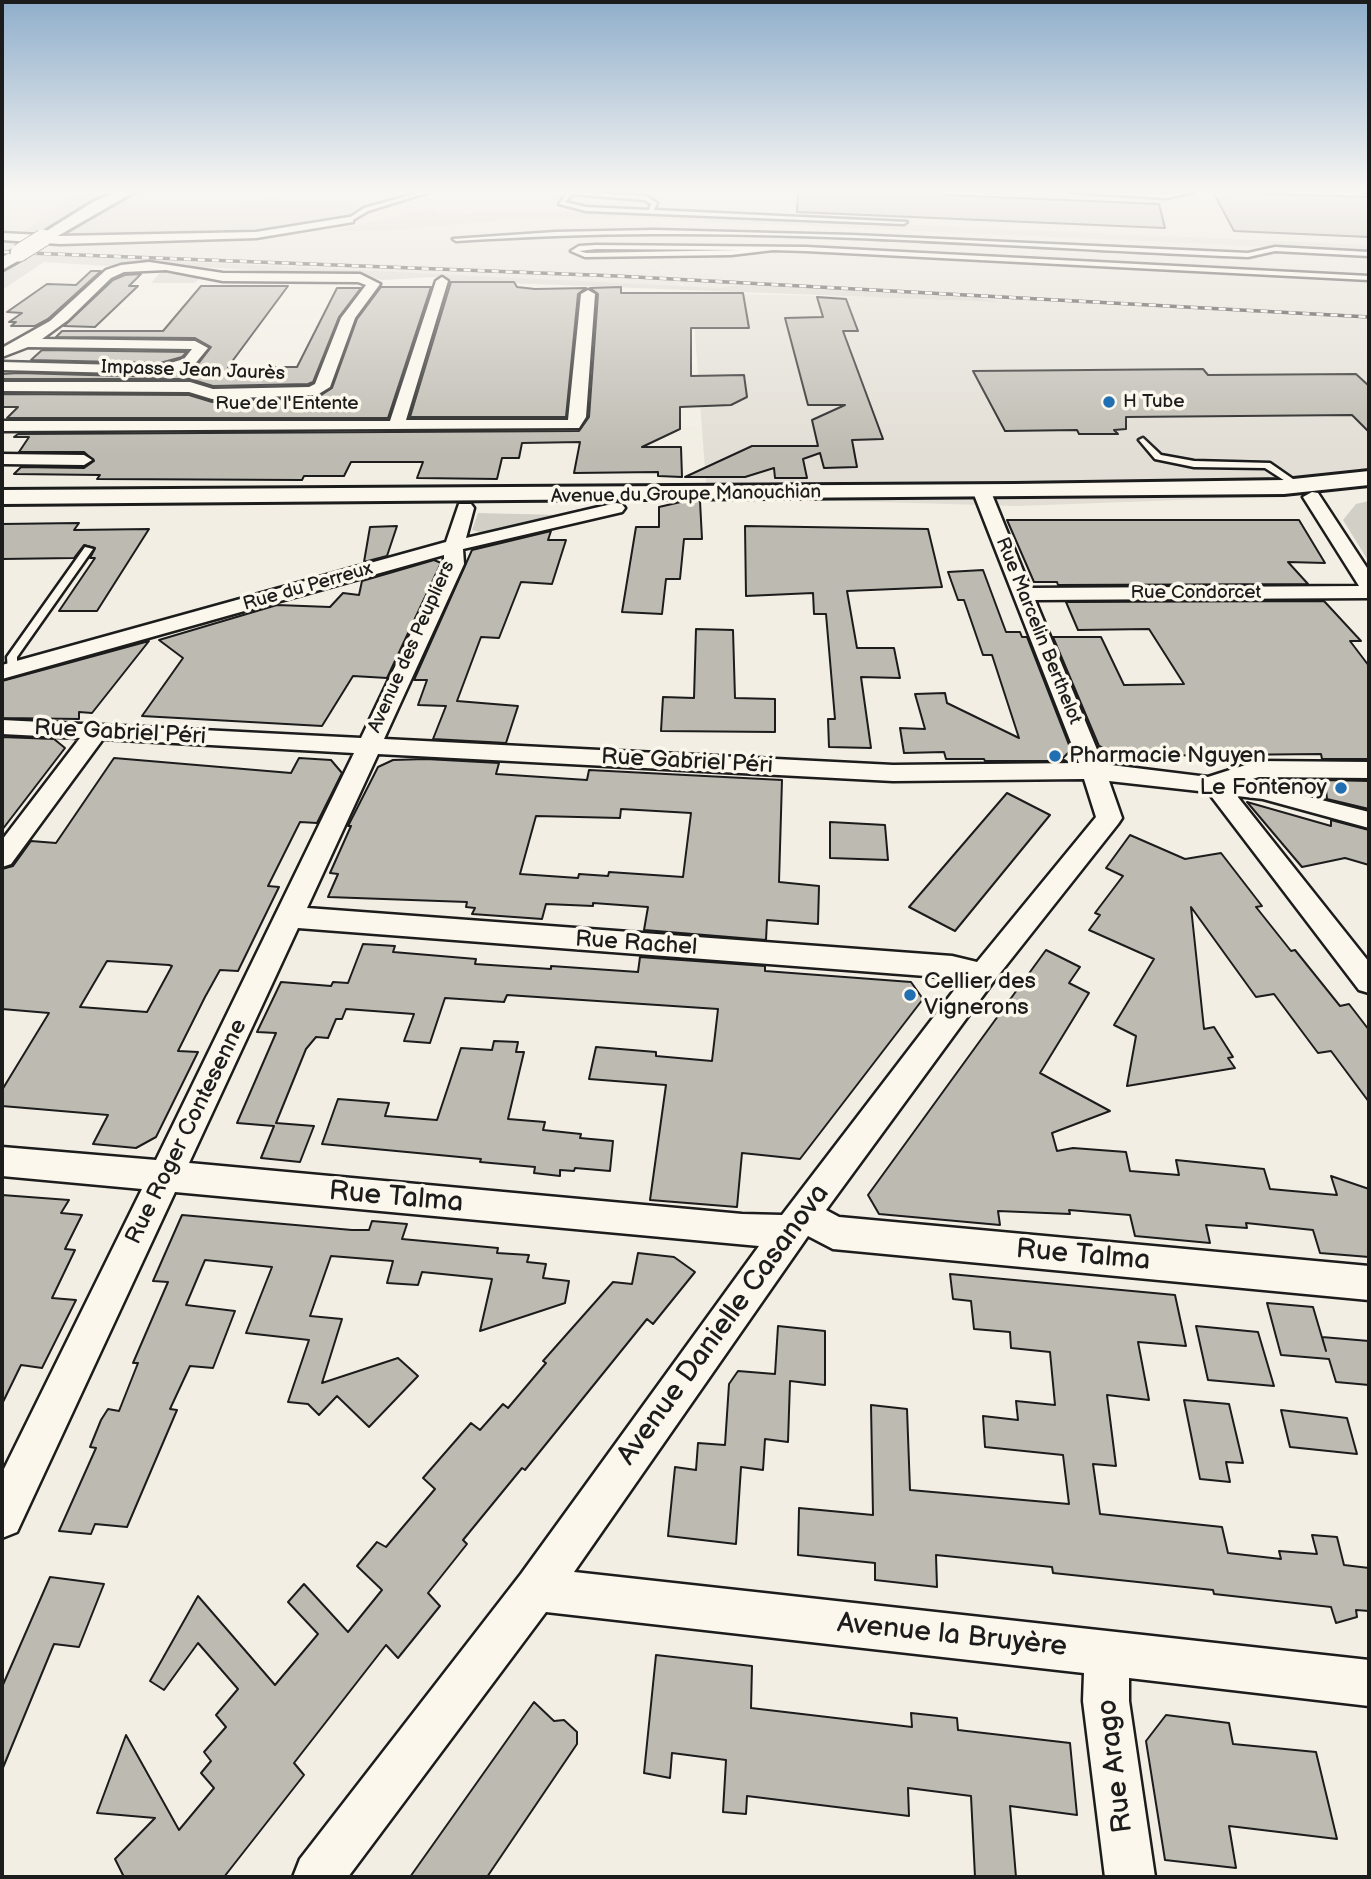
<!DOCTYPE html>
<html>
<head>
<meta charset="utf-8">
<style>
	body { margin:0 }
	#map { position:relative; width:1371px; height:1879px; overflow:hidden; background:#f2eee4; font-family:"Balsamiq Sans",sans-serif }
	canvas { display:block }
	.frame { position:absolute; inset:0; border:4px solid #1c1c1c; pointer-events:none }
</style>
</head>
<body>
<div id="map">
<canvas width="1371" height="1879"></canvas>
<div class="frame"></div>
</div>
<script>
const c = document.querySelector('canvas').getContext('2d');
c.lineJoin = 'round';
function fill(path, color) { c.fillStyle = color; c.fill(path, 'evenodd'); }
function trace(path, color, width, dash) { c.strokeStyle = color; c.lineWidth = width; c.lineCap = dash ? 'butt' : 'round'; c.setLineDash(dash || []); c.stroke(path); }
function write(font, color, halo, rows, align = 'center') {
  c.font = font + ' "Balsamiq Sans",sans-serif'; c.lineWidth = 7; c.setLineDash([]); c.textBaseline = 'middle'; c.strokeStyle = halo; c.fillStyle = color; for (const [text, x, y, turn = 0] of rows) {
    c.save(); c.translate(x, y); c.rotate((+turn || 0) * Math.PI / 180); c.textAlign = isNaN(turn) ? turn : align; if (halo) c.strokeText(text, 0, 0); c.fillText(text, 0, 0); c.restore();
  }
}
fill(new Path2D(`
	M2,192H1369V485L1263,497L1017,506L707,497L692,293L875,297L690,290L645,258L688,290L393,273L2,257ZM268,199L363,203L33,236L77,206L181,207Z`), '#e2ded5');
fill(new Path2D(`
	M77,192H83L70,204L74,205L91,192H110L84,204L33,236H17Z
	M134,192H150L129,202L136,203L131,207H181L268,199L364,202L345,219L256,234L54,237L110,203Z
	M431,209L442,216L514,211L613,212L1369,245V251L627,218L507,220L381,231H330Z
	M28,254L721,288L742,285L969,296L1002,302L453,281L434,277L384,280L356,276L145,264L121,267L44,262L2,290V273Z
	M163,269L203,274L195,283H151Z
	M1369,501V562L1343,520L1356,504Z
	M478,513L561,515L484,533L472,530Z`), '#d2cfc6');
const building = new Path2D(`
	M798,192H944L946,195L1159,204L1165,228L797,212Z
	M1213,192L1369,197V237L1234,231Z
	M91,271H101L48,319L35,326H11L16,322H9L22,313L7,312L47,284L76,285Z
	M141,274L129,286H138L95,327L64,326L113,280L125,275Z
	M451,282H514L517,287L535,289L586,288L578,294L566,417H410Z
	M201,286H288L228,367H297L337,288H361L339,317L313,382L308,384L213,386L190,379H2V374L18,373L161,377L195,368L211,347L195,338L56,337L62,331H163Z
	M381,287H431L388,418H7L18,407H2V394L189,395L212,402L318,397L332,388L357,319Z
	M621,287V293H743L749,328H691V376L744,375L747,397L731,405L680,407V429L642,447H681L682,477L658,476V472L574,473L580,442L522,443L519,458H502L497,479L417,478L423,462H351L344,476H304L302,480L97,479L100,475L14,474L21,467L84,468L94,461L84,452H19L29,437H14L18,434L579,431L589,417L598,294L590,288Z
	M817,297L846,299L858,331H843L883,439L852,440L857,467L824,468L820,453L803,459L807,478H775L774,468L745,477H685L752,446H818L812,420L845,405H808L785,318L823,317Z
	M42,350L187,352L182,357L160,363L31,360Z
	M1203,369L1208,375L1356,374L1369,386V432L1352,415L1126,417V429L1114,430L1118,434H1079L1077,430L1005,431L973,371Z
	M685,501H700L702,539H684L680,579H666L662,614L622,612L636,527H659V507Z
	M1007,520H1299L1325,563L1288,562L1308,584L1058,585L1057,582H1034Z
	M79,523L74,530L149,529L97,611H59L95,558H90L95,548L84,545L74,558L2,559V524Z
	M397,526L387,556L364,562L370,527Z
	M745,526L928,529L942,587L847,591L857,648H894L900,678L861,677L871,748L829,747L828,719H835L826,614H814L813,593L746,596Z
	M551,531L548,540H566L552,584L521,582L499,638L481,637L457,701L518,706L506,743L433,739L446,706L418,705L427,680H414L472,550Z
	M434,560L441,563L387,678L353,676L322,726L142,716L183,658L159,640L277,605L330,607L343,593L359,595L362,581Z
	M983,570L1006,632H1020L1022,637H1027L1071,750L1062,759L1066,761H985L984,759H946L944,752L904,753L900,728L925,729L915,694L945,693L947,703L1019,738L992,655H983L964,600H958L948,572Z
	M1324,601L1361,641H1350L1369,666V759H1322L1321,754L1120,756L1099,746L1053,637H1101L1124,685L1184,684L1149,629L1078,630L1066,602Z
	M696,629L733,630L735,698L775,699V732L661,731L663,697L694,698Z
	M149,641L92,713L79,712V719L2,718V681Z
	M2,737L54,739L65,748L2,830Z
	M114,758L291,773L299,758L331,760L342,773L317,823L300,822L268,886L279,887L238,971L220,970L205,997L178,1051L198,1052L156,1137L136,1148L93,1144L108,1115L2,1106V1090L49,1013L2,1009V869L13,866L31,841L56,843ZM107,961L169,965L172,966L147,1012L80,1007Z
	M426,759L499,763L496,774L587,780L589,770L782,780L779,882L819,886L818,924L767,920L766,940L644,930L648,907L593,903V906L546,904L542,919L472,914L475,908L466,907L467,902L328,897L338,874L330,873L351,826H348L378,767L393,760ZM621,809L691,813L683,877L609,872L608,876L579,874L578,878L520,874L536,816L620,818Z
	M1325,780L1369,781V809L1327,799Z
	M1007,793L1050,815L955,931L909,907Z
	M1247,802L1331,826V820L1369,830V865L1345,858L1302,867Z
	M830,822L885,825L888,860L830,858Z
	M1130,835L1185,859L1221,853L1262,906L1256,907L1291,951L1295,950L1340,1006L1349,1004L1369,1030V1102L1331,1051L1318,1053L1274,994L1256,997L1191,907L1204,1029L1214,1027L1233,1057L1228,1058L1235,1068L1127,1086L1136,1036L1114,1025L1154,959L1089,930L1100,915L1095,913L1123,876L1106,868Z
	M363,944L395,946L393,952L476,959L475,964L551,969V966L638,972L640,957L765,966V971L911,982L923,999L800,1159L742,1153L737,1207L650,1200L666,1085L589,1079L596,1047L656,1052V1056L712,1061L718,1009L507,995L504,1002L445,998L430,1043L404,1041L414,1014L346,1009L342,1019H336L328,1038L316,1037L306,1049L276,1123L314,1126L300,1162L261,1158L274,1126L237,1123L276,1033L257,1032L281,982L331,986L333,982L348,983Z
	M1046,950L1080,967L1069,983L1089,993L1040,1073L1110,1111L1052,1133L1057,1151L1073,1148L1126,1152L1130,1171L1179,1175L1176,1160L1264,1169L1270,1189L1337,1195L1331,1176L1369,1189V1257L1320,1253L1313,1230L1246,1223L1247,1228L1206,1225L1210,1243L1135,1236L1130,1215L1069,1210L1070,1214L998,1211L1000,1225L879,1214L868,1195Z
	M494,1041L518,1042L516,1052H524L508,1119L545,1122L543,1130L581,1134L580,1138L613,1141L610,1171L575,1168L574,1171L560,1170V1176L534,1173L535,1167L480,1162L481,1159L322,1144L338,1099L389,1103L385,1116L437,1120L461,1048L492,1050Z
	M2,1195L69,1200L61,1213L82,1215L65,1249L75,1250L52,1298L76,1300L42,1368L21,1365L2,1404Z
	M182,1215L352,1230H369L372,1221L407,1224L402,1239L498,1248L497,1253L529,1255L527,1262L546,1264L543,1278L569,1281L565,1303L480,1331L492,1279L422,1272L418,1285L387,1283L393,1261L331,1256L310,1316L342,1319L322,1383L398,1358L418,1376L369,1427L337,1396L319,1415L308,1404L288,1402L309,1340L246,1333L272,1267L205,1260L186,1305L235,1311L213,1368L190,1366L170,1409L177,1410L127,1527L95,1524L91,1534L59,1531L96,1448L90,1447L101,1420L108,1409L119,1411L138,1363H133L168,1282L153,1281Z
	M638,1253L674,1257L695,1272L653,1324L647,1319L525,1470L522,1468L463,1540L467,1544L428,1593L440,1606L398,1658L386,1645L294,1763L304,1775L224,1877H124L115,1859L155,1818L97,1813L126,1735L179,1830L214,1788L201,1773L211,1761L204,1752L226,1727L216,1715L238,1689L198,1643L164,1690L150,1681L198,1596L275,1685L318,1634L288,1602L304,1584L348,1632L382,1590L357,1566L377,1542L386,1547L435,1489L423,1478L471,1423L480,1430L503,1404L508,1408L546,1363L543,1361L613,1282L632,1284Z
	M950,1274L1175,1295L1186,1346L1138,1342L1149,1400L1107,1395L1116,1466L1093,1464L1100,1514L1222,1527L1228,1553L1281,1559L1279,1551L1317,1554L1312,1535L1337,1537L1344,1565L1369,1568V1611L1356,1610L1357,1617L1336,1623L1331,1607L1214,1594L1213,1590L1053,1573L1052,1567L936,1555L937,1587L875,1580V1563L798,1555L799,1508L873,1515L871,1405L907,1409L910,1490L1069,1504L1063,1455L985,1447L983,1416L1018,1420L1016,1401L1055,1405L1050,1352L1011,1348L1010,1332L974,1329L971,1301L953,1299Z
	M1267,1303L1313,1307L1326,1351L1322,1337L1369,1341V1385L1336,1382L1329,1359L1281,1355Z
	M778,1326L825,1331V1385L790,1381L788,1442L765,1439L763,1470L741,1467L736,1544L668,1536L675,1467L696,1470L698,1443L725,1445L729,1384L738,1371L775,1374Z
	M1196,1326L1258,1332L1274,1386L1208,1380Z
	M1184,1400L1229,1404L1243,1463L1226,1462L1230,1482L1200,1479Z
	M1281,1410L1347,1418L1357,1454L1290,1447Z
	M50,1577L104,1584L79,1647L54,1644L2,1770V1687Z
	M656,1655L752,1666L751,1708L912,1727L911,1713L957,1718L958,1730L1070,1743L1077,1815L1010,1806L1016,1877H975L971,1796L908,1788L909,1816L747,1796L746,1814L723,1812L726,1760L672,1753L670,1778L644,1773Z
	M534,1702L554,1721L564,1720L577,1732V1744L487,1877H410Z
	M1166,1715L1229,1723L1233,1744L1316,1752L1337,1839L1229,1826L1236,1868L1165,1860L1146,1741Z`);
fill(building, '#bdbab1');
trace(building, '#1c1c1c', 2);
const lane = new Path2D(`
	M422,192H429L368,211L351,221L346,220L364,208Z
	M568,192L646,196L657,203L654,210L907,222L904,224L586,211L559,204ZM572,194L645,200L651,204L649,210L586,207L565,202Z
	M1070,192L1167,194L1194,192L1167,198Z
	M1366,192H1369V194L1366,193Z
	M654,230L852,235L1248,253L1275,247L1369,252V256L1275,251L1248,257C1050,249 851,233 653,234C587,234 522,237 456,241L453,239L555,232Z
	M596,245L806,247L1369,276V280L806,251L773,250L731,255L585,257L571,251L579,246ZM596,249L741,250L586,253L579,251Z
	M1143,438L1161,455L1194,461L1270,463L1303,486L1296,488L1265,468L1194,467L1155,459L1139,440Z
	M85,547L93,549L17,657V670L12,673L8,672L7,657Z`);
const street = new Path2D(`
	M349,217L353,218V222L256,238L60,244L2,240V233L60,236L256,232Z
	M149,262L223,273L360,274L380,284L355,318L330,387L317,395L212,399L189,392L2,391V382H190L213,389L309,387L315,384L341,318L366,285L358,282L223,281L166,270L124,272L111,278L68,320L42,339L195,341L208,348L194,365L161,374L2,370V362L160,366L184,359L192,349L28,347L2,357V348L50,321L106,270L121,265Z
	M442,277L448,281L406,420H568L581,294L588,290L595,294L586,417L579,428L2,431V421H390L436,281Z
	M2,454L84,455L92,460L84,465L2,464Z
	M982,487L991,492L1030,588L1359,586L1303,497L1312,492L1318,493L1369,571V598L1035,600L1103,764L1208,777L1258,761L1369,762V778L1259,777L1246,781L1369,812V828L1263,799L1237,796L1369,962V993L1359,990L1208,792L1109,781L1122,818L1118,824L993,982L826,1210L839,1217L1369,1266V1300L833,1249L808,1236L574,1572L1369,1660V1706L1129,1678V1701L1155,1877H1105L1083,1701L1084,1673L546,1612L348,1877H293L300,1859L521,1574L759,1246L175,1192L17,1532L2,1538V1473L142,1189L2,1176V1147L156,1160L354,753L103,739L11,864L2,867V840L80,738L2,734V720L361,738L444,564V555L2,679V665L446,542L459,504H471L474,508L466,538L616,503L622,504L625,508L622,512L463,549L464,564L384,739L893,765L1079,763L973,492ZM378,754L893,781L1084,779L1096,817L977,962L952,956L307,908ZM298,928L952,978L962,980L782,1215L742,1214L189,1163Z`);
const secondary = new Path2D(`
	M116,192H134L49,241L43,243L35,238L93,202Z
	M19,248L27,253L25,257L2,270V257Z
	M1369,471V485L1284,494L2,504V490L1014,484L1284,480Z`);
trace(lane, '#1c1c1c', 5);
trace(street, '#1c1c1c', 5);
trace(secondary, '#1c1c1c', 6);
fill(lane, '#fbf7ec');
fill(street, '#fbf7ec');
fill(secondary, '#fbf7ec');
const rail = new Path2D(`
	M2,252L617,276L1369,317`);
trace(rail, '#1c1c1c', 3.5);
trace(rail, '#fbf7ec', 2.5, [7]);
const secondaryBridge = new Path2D(`
	M19,253L43,238`);
trace(secondaryBridge, '#1c1c1c', 19, []);
trace(secondaryBridge, '#fbf7ec', 17);
const sky = c.createLinearGradient(0, 0, 0, 455);
sky.addColorStop(0, '#8faecb');
sky.addColorStop(0.42, '#f9f7f3');
sky.addColorStop(1, '#f9f7f300');
c.fillStyle = sky;
c.fillRect(0, 0, 1371, 455);
for (const [x, y, r, color] of [
	[1109,402,7,"#1f6fb2"],
	[1055,756,7,"#1f6fb2"],
	[1341,788,7,"#1f6fb2"],
	[910,995,7,"#1f6fb2"]
]) { const dot = new Path2D(); dot.arc(x, y, r, 0, 2 * Math.PI); c.fillStyle = color; c.fill(dot); trace(dot, '#fbf7ec', 2.5); }
write('19px', '#1c1c1c', '#fbf7ec', [
	["Impasse Jean Jaurès",193,371,2],
	["Rue de l'Entente",287,404],
	["Avenue du Groupe Manouchian",686,495,-1],
	["Rue du Perreux",308,587,-16],
	["Rue Condorcet",1196,593],
	["Rue Marcelin Berthelot",1038,631,68],
	["Avenue des Peupliers",412,647,-66]
]);
write('19px', '#1c1c1c', '#fbf7ec', [
	["H Tube",1123,402]
], 'left');
write('23px', '#1c1c1c', '#fbf7ec', [
	["Rue Gabriel Péri",120,733,3],
	["Rue Gabriel Péri",687,762,3],
	["Rue Rachel",636,944,4],
	["Rue Roger Contesenne",187,1132,-64]
]);
write('23px', '#1c1c1c', '#fbf7ec', [
	["Pharmacie Nguyen",1069,756],
	["Le Fontenoy",1327,788,"right"],
	["Cellier des",924,982],
	["Vignerons",924,1008]
], 'left');
write('28px', '#1c1c1c', '#fbf7ec', [
	["Rue Talma",396,1198,5],
	["Rue Talma",1083,1256,5],
	["Avenue Danielle Casanova",724,1325,-54],
	["Avenue la Bruyère",952,1636,6],
	["Rue Arago",1116,1766,-97]
]);
</script>
</body>
</html>
